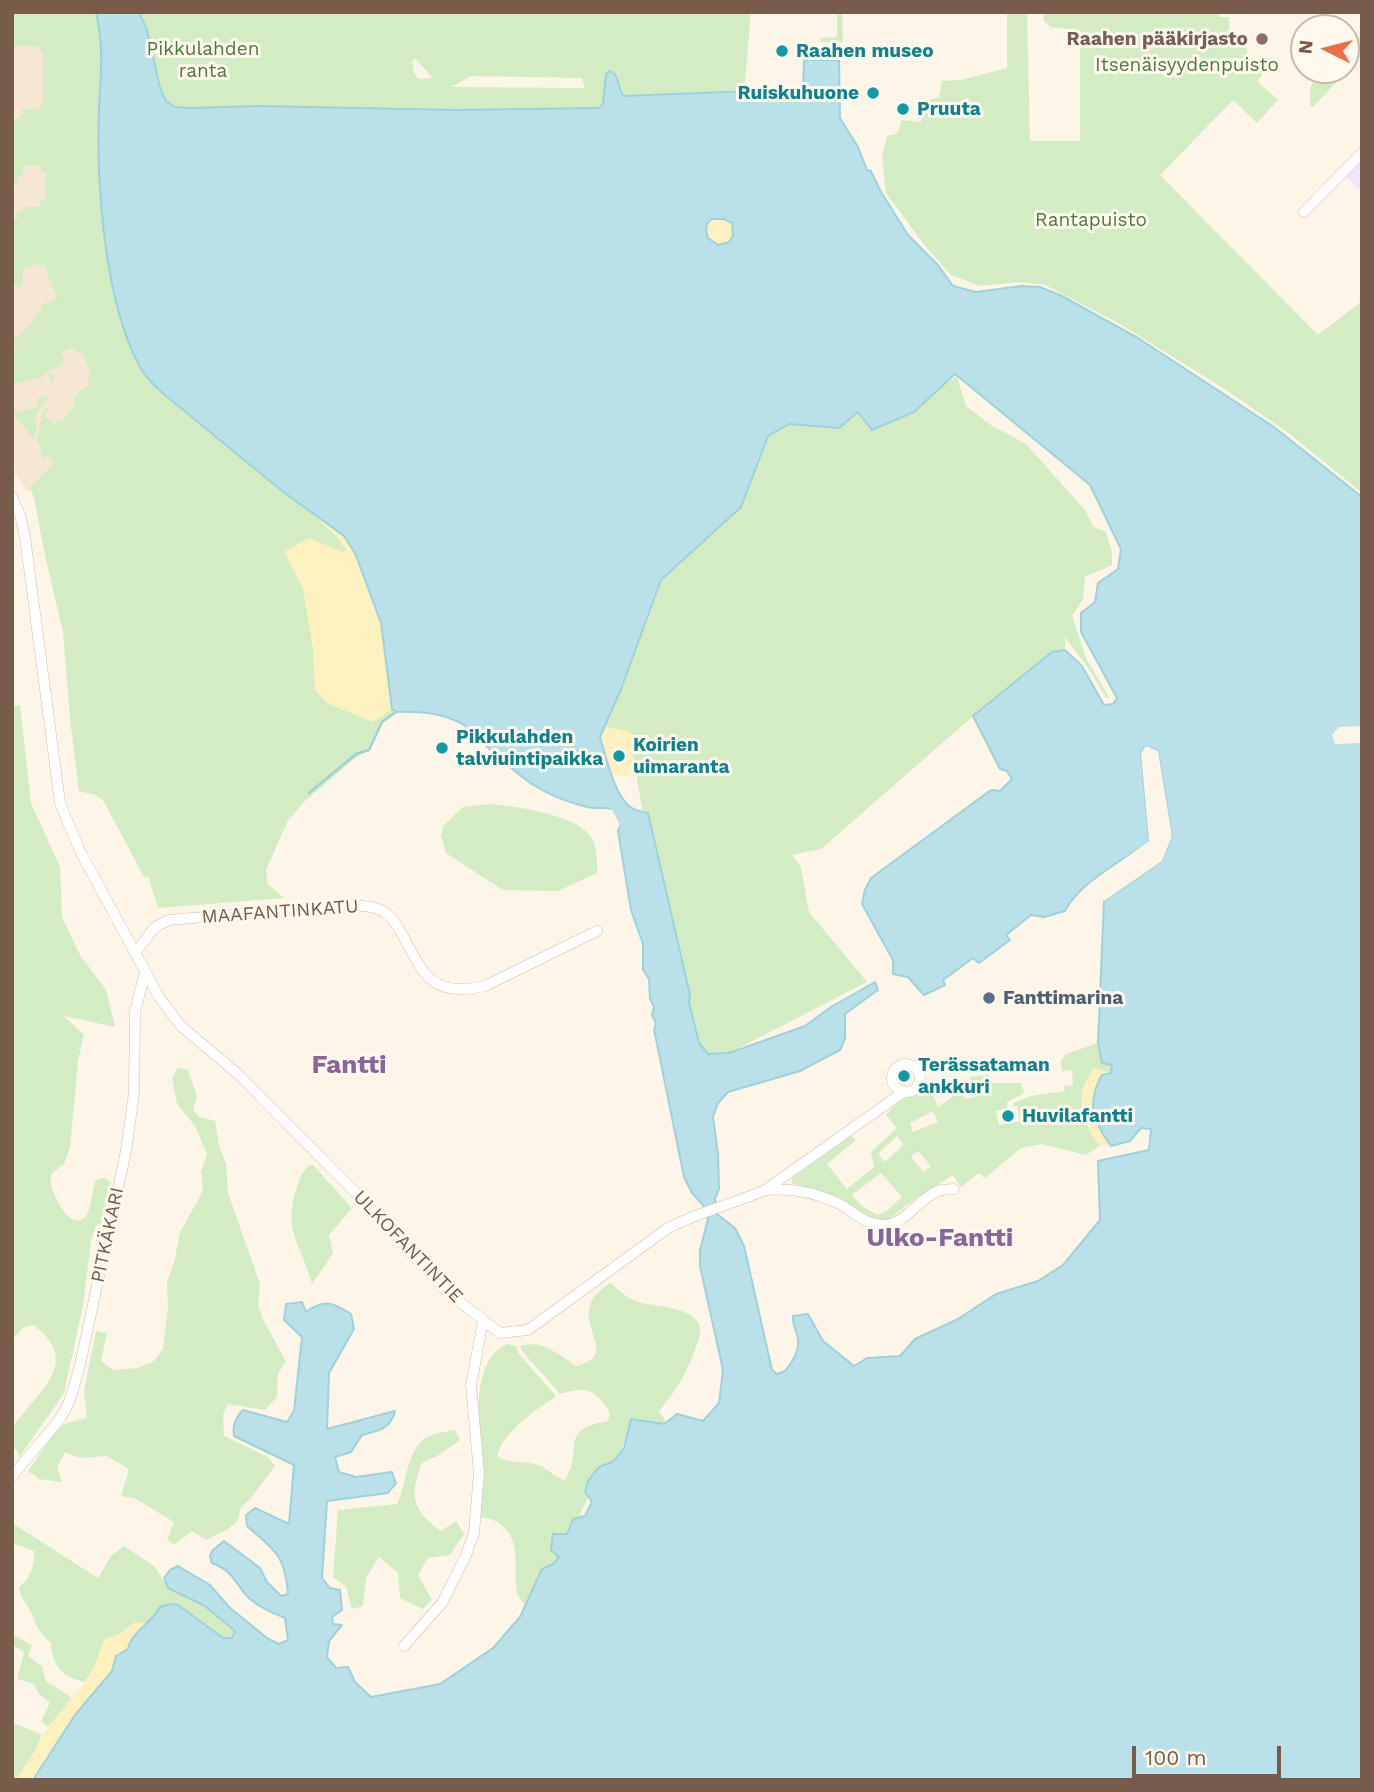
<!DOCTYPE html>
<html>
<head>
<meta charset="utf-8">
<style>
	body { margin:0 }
	#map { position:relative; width:1374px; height:1792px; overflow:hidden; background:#fdf5e7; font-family:"Work Sans",sans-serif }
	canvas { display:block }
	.frame { position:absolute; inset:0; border:14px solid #795b49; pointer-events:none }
	.north { position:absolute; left:1290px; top:14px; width:70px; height:70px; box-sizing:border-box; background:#fff9ee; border:2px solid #c9baac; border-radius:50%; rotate:276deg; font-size:19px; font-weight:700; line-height:28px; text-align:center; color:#795b49 }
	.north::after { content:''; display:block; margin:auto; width:24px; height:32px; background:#ed6d47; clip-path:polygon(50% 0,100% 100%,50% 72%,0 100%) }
	.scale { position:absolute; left:1132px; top:1746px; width:149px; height:32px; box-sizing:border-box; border:4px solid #795b49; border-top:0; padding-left:9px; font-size:21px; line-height:24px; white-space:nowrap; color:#795b49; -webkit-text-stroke:5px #fff9ee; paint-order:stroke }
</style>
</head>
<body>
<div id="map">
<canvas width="1374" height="1792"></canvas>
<div class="frame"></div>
<div class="north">N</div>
<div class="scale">100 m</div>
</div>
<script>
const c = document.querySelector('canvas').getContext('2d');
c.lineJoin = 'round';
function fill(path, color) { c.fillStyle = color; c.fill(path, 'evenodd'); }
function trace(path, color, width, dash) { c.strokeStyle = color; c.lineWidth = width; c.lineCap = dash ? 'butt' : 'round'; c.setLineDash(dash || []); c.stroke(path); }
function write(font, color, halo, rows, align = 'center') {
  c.font = font + ' "Work Sans",sans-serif'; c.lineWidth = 6; c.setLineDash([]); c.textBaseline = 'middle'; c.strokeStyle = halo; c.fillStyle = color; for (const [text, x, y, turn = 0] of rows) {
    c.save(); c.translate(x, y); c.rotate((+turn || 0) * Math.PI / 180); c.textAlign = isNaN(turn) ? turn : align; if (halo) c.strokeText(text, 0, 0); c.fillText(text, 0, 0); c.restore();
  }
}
fill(new Path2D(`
	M12,46H38L43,50V104L40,109L22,113L20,118L12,121Z
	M26,165L41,166L46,171L45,200L40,207L25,209L12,219V167Z
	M37,264L44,265L58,299L42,309L36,320L16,337L12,336V280L16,289L22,281V270Z
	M12,339L62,361L61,353L74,348L81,350L91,375L90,385L77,395V402L61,422L56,425L42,420L38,442L58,469L28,492L13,471L15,469L12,465Z`), '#f6e7d5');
fill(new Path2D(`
	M1362,161V193L1346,177Z`), '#f2e3fa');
fill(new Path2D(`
	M12,12H96C104,50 101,71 99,108C96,181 104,300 139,365C146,379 159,390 171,400L282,491L344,536L392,708L396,712L382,722L369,750L354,759L306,800L287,822L266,870L268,884L284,898L158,908L148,876L144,877L103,800L95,795L79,791L70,719L63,632L44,551L34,498L30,487L54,464L48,456L44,459L39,452L43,449L37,442L42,416L46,406L48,411L44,416L55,425L59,421L61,422L76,403L74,400L80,390L90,385L87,377L91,374L81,351L76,352L73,348L61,353L64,360L61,366L44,373L45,375L50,373L56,379L52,384L48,375L12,385V349L15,352L17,349L12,344V336L17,337L35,320L33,317L42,309L40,306L57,298L44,265L39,267L37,264L22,270L23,284L17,289L12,280V219L18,217L16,213L25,209V207H40V200H45L46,172L41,171L40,166L26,165L23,168V176H18L17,184H12V121L20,118L22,109H39L40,104H43V51L38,50V46H12Z
	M139,12H751L744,93L623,96L622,89L606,74L603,104L599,108L456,110L260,106L189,108L175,107L166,101L160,88L147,30ZM415,58L432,77V78L419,79L414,73L412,61ZM471,76L582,78L585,88L451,87Z
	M837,12H842L843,42H820L821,38L837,37Z
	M1007,12H1027L1030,141H1080V31L1051,27L1044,21L1043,12H1219V17H1229L1230,35H1237V43H1247V62H1273L1257,81L1278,100L1257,123L1233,100L1160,175L1318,335L1362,301V493L1290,434L1220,386L1118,323L1045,285L1021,282L980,286L951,275L926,247L886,193L882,157L887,136L897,134L902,120L921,122L926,101L939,97L942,81L961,80L1007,68Z
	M1362,34V55L1313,107L1310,105C1310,100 1310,92 1311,87C1315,74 1335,70 1346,70V51Z
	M957,376L966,406L991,425L1026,444L1085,510L1094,527L1106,532L1112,552V565L1085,577L1083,599L1072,616L1087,660L1109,697L1106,698L1091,672L1065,637V650L1052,652L973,716L821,849L792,855L801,867L809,912L867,982L729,1053L708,1054L699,1043L689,1002L690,995C668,908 639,822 631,733L605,727L621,689L661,580L741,507L768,437L789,424L839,428L858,412H914L943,385Z
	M49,396L36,414V434L33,439L13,413L39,407L37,398Z
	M20,705L31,803L60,867L62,917L80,955L106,990L115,1027L64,1016L84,1035L78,1061L70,1147L64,1164L52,1173C51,1177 50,1181 51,1184C53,1195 70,1232 85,1217C92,1209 91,1191 96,1180L103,1178L111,1182L102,1222L96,1226L91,1241L83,1305L64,1393L18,1459V1452L12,1446V1429C34,1393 85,1365 34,1325L24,1327L12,1339V706Z
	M489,804C514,806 575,814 590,836C598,847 597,860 597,873L558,891L503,890L446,853L441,836L443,826L463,807Z
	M1098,1043L1102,1063L1113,1065L1111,1073L1093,1068C1090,1076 1083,1086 1082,1094C1080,1109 1089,1136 1101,1145L1086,1155L1041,1144L1021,1148L985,1178L979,1173L961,1187L953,1175L915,1199L888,1220L866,1218L841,1198L792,1183V1178L851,1136L856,1140L827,1164L847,1189L874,1167L871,1152L897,1128L886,1115C898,1100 911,1093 930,1089L938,1107L961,1091L964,1079L965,1084L971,1082L970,1077L988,1075L989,1083H1021L1024,1093L1007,1102V1108L996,1111L999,1125L1020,1121L1017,1106L1014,1107L1013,1103L1031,1096L1065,1091L1064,1086L1073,1085L1072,1070L1062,1071L1061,1061L1066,1054ZM988,1084L990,1093L965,1099L963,1091ZM933,1111L938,1122L913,1132L910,1123ZM897,1136L903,1145L885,1162L878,1154ZM918,1151L931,1166L924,1172L911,1157ZM881,1173L902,1197L885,1212L877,1215L861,1205L852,1195Z
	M178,1068L188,1070L197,1096L193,1110L200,1117L215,1121L219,1146L226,1164L228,1193L260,1284L258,1304L262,1317L286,1362L278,1373L277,1397L265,1410L228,1404L223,1415L224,1436L268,1457L275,1466L250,1499L241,1507L238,1520L228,1529L206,1540L192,1531L174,1545L167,1539L174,1522L136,1499L121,1496L129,1469L107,1456L80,1458L65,1452L57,1467L62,1482L39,1479L28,1471L53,1435L64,1424L87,1418L84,1391L96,1331L107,1333L101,1361L113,1370L137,1368L154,1361L163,1349L168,1307L167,1282L174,1263L180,1232L203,1191L201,1171L207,1154L195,1126L177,1104L172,1078Z
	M312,1164L352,1208L329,1235L333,1253L312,1284C301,1243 282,1232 297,1187C301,1176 302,1170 312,1164Z
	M611,1283C619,1291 627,1298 638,1302C655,1307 704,1306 700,1334C700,1339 696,1345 695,1350C687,1372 675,1393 659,1411L670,1428L674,1420L681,1418C657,1459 651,1428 626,1434L620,1460L616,1465L605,1470L594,1483C580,1513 552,1586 527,1605C503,1594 530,1545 500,1524C493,1519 487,1517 479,1518C480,1506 483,1493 483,1480C481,1445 465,1360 508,1344L516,1346L518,1353L556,1396C535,1411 504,1430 497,1456C510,1465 527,1460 541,1466C550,1471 556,1478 565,1480C585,1450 556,1430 608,1421L610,1413C595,1389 588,1386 560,1394L522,1351L520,1346C541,1339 560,1355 576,1366C629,1354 555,1315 611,1283Z
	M455,1430L460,1440L437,1456L422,1463C409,1496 412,1510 441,1531L456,1521L464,1534L450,1555L428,1558L418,1575L432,1600L423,1609L400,1598L398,1573L379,1557L366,1578L363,1606L352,1609L346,1587L333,1577L338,1510L397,1504C407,1485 406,1450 427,1437C434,1433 447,1432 455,1430Z
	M12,1523L98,1578L111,1556L124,1546L155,1567L168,1588L205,1606L235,1631L231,1638H223L178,1605L160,1607L155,1616L146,1624C129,1621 132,1628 120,1634C115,1636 109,1637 104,1640L95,1665L85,1682C63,1678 52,1666 51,1643C36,1629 39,1630 31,1613C26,1601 21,1601 19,1587C30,1579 35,1565 34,1551L12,1543Z
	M12,1634L32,1645L28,1656L42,1666L46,1681L72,1698L48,1727L41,1721L50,1703L38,1693L34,1684L17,1679L24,1652L12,1645Z
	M12,1722L42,1735L36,1749L16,1780L12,1779Z`), '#d4ecc4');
fill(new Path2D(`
	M716,219L729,221L733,227V236L725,244H714L706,234L708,223Z
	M311,513L344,536L355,553L381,623L392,709L373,722L327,703L319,695L315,689L313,649L303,588L284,552L309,538L343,552L347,550L335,535Z
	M605,727L631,732L635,776L611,775L600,737Z
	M1093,1068L1111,1073L1096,1125L1111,1146C1108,1146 1102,1146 1099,1144C1090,1139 1082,1106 1082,1095C1083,1087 1090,1076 1093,1068Z
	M136,1622L146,1624L130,1639L128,1649L116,1656L112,1671L75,1715L33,1780H16L36,1749L42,1735L85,1682L95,1665L104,1640L122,1633L129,1626Z`), '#fef1c0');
const water = new Path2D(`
	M96,12H139L147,30L160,88L166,101L175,107L189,108L260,106L456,110L599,108L603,104L606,74L610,71L615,74L623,96L803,89L804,60H839L840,118L858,147L867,170L871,171L881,192L908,235L938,265L953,286L976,292L1021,286L1040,287L1060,295L1138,338L1274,427L1362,497V1780H33L75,1715L112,1671L116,1656L128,1649C132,1630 152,1624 160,1607L169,1604L178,1605L223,1638H232L235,1631L205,1606L168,1588L164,1578L170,1570L178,1566L210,1585L229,1607L267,1638L279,1644L288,1640L285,1618C270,1612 256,1606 245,1594C233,1579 232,1571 212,1563L210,1556L213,1550L224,1541L260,1568L267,1582L281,1596L288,1594C285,1554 275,1551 247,1526L246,1515L255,1508L289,1524L294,1465L234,1436C232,1425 236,1418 243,1410L287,1422L294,1411L302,1337L284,1320L286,1304L302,1302L306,1312C324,1299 333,1302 351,1314L354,1329L329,1373L327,1429L395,1411C391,1429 378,1431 362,1435L351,1452L335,1457L339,1472L356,1477L392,1472L396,1483L388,1493L327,1501L322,1578L330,1588L340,1590L342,1610L332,1617L333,1624L342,1625L329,1641L327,1657L336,1668L348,1667L355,1682L371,1697L440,1684L493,1648L520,1617L542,1569L553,1564L559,1557L551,1550L553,1534H567L573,1519L585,1516L592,1502L585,1492L588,1481L599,1467L614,1461L624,1448L631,1419L664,1424L677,1414L703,1421L719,1403L723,1370L700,1266V1250L708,1219L703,1205L692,1193L684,1177L654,1029L656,1023L652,1015L654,1007L650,999L649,979L643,970V944L631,910L618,831C622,824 624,818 620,810C609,807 598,809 587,807C538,795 520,776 484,744C468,738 473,731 464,725C444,713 417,711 396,712L392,709L381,623L355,553L344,536L282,491L171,400C159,390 146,379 139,365C104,300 96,181 99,108C101,71 104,50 96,12ZM712,219H724L732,223L733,236L729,242L718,245L708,238C705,231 705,223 712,219ZM955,374L1090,485L1121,549L1118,569L1098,583L1095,602L1081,613V632L1117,698L1113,704L1104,705L1082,666L1065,650L1052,652L973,716L1000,769L1007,771L1012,779L1000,791L991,790L871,878L865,890L862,904L893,960V974L908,977L924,995L945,985L943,980L973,958L979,963L1010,940L1006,935L1031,915L1044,917L1065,911C1078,884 1124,859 1149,842L1141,753L1146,746L1158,751L1172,836L1162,861L1104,901L1098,1043L1102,1063L1112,1065L1111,1073L1102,1075C1086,1104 1093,1121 1111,1146L1130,1141L1141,1128L1151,1129L1149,1150L1098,1161L1100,1220L1063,1265L1038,1281L996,1294L958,1319L915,1339L900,1356L867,1358L854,1366L823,1341L808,1314L793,1316C792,1325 797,1330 798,1339C800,1351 792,1362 785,1371L777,1374L772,1370L744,1246L735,1228L717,1214L715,1198L719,1189L718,1154L713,1117L718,1103L728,1092L800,1071L840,1050L845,1039V1014L878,990L875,982L831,1007L805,1026L729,1053L708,1054L699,1043L689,1002L690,995L648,813C643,812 636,811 632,808C614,797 606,756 600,737L621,689L661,580L741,507L768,436L789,424L839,428L858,412L872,430L914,412Z`);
fill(water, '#bae1e9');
trace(water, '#9fd1db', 2);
fill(new Path2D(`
	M1362,726V743L1335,744L1332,735L1339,727Z
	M1146,746L1158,751L1172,836L1162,861L1104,901L1102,898L1159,859L1168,835L1155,754L1147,750L1144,754L1153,843L1092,887L1090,884L1149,841L1141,753Z`), '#fdf5e7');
trace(new Path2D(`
	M309,793L356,754L369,750L382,722L396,712`), '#9fd1db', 2.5);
trace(new Path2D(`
	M613,800L627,828`), '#bae1e9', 10);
const minor = new Path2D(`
	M1304,212L1362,153
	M12,497L20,515L25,537L60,803L80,851L159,997L181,1026L238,1074L351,1188L447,1292L500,1333L528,1330L668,1228C699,1212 733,1204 765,1190L905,1091
	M135,953L155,927L169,920L347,905C358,906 371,905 380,910C391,914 396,925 402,934C424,975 431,998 485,986L597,931
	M892 1078a14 14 0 1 1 28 0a14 14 0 1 1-28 0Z
	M766,1190C790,1188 813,1192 835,1202C852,1209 864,1225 883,1225C904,1226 919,1198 938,1191C942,1189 949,1190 954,1189
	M12,1477C27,1456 46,1438 61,1417C71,1402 75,1382 80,1365L126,1151L134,1093L135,1012L145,972
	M404,1646L442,1603L466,1555L474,1533L479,1473L471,1385L483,1321`);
trace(minor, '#d0bdab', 11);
trace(minor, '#fff', 10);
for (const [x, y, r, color] of [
	[1262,39,7,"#8d6e63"],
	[782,51,7,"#0f9aa8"],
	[873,93,7,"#0f9aa8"],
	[903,109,7,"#0f9aa8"],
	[442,748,7,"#0f9aa8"],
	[619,756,7,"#0f9aa8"],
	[989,998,7,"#5c6f8a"],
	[904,1076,7,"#0f9aa8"],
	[1008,1116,7,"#0f9aa8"]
]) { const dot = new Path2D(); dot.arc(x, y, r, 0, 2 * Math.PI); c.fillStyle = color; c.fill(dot); trace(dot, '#fff9ee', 2.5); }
write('bold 19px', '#785e54', '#fff9ee', [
	["Raahen pääkirjasto",1248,39]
], 'right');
write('19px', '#4f7a3e', '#fff9ee', [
	["Pikkulahden",203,49],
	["ranta",203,71],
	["Itsenäisyydenpuisto",1187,65],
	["Rantapuisto",1091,220]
]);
write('bold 19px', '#0d838f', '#fff9ee', [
	["Raahen museo",796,51],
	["Ruiskuhuone",859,93,"right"],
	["Pruuta",917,109],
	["Pikkulahden",456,737],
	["talviuintipaikka",456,759],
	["Koirien",633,745],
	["uimaranta",633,767],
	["Terässataman",918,1065],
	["ankkuri",918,1087],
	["Huvilafantti",1022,1116]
], 'left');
write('19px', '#795b49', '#fff9ee', [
	["MAAFANTINKATU",280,912,-4],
	["PITKÄKARI",108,1235,-78],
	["ULKOFANTINTIE",408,1247,46]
]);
write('bold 19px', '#4e5e75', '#fff9ee', [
	["Fanttimarina",1003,998]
], 'left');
write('bold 26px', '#8a659c', '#fff9ee', [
	["Fantti",349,1065],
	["Ulko-Fantti",940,1238]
]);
</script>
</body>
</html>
